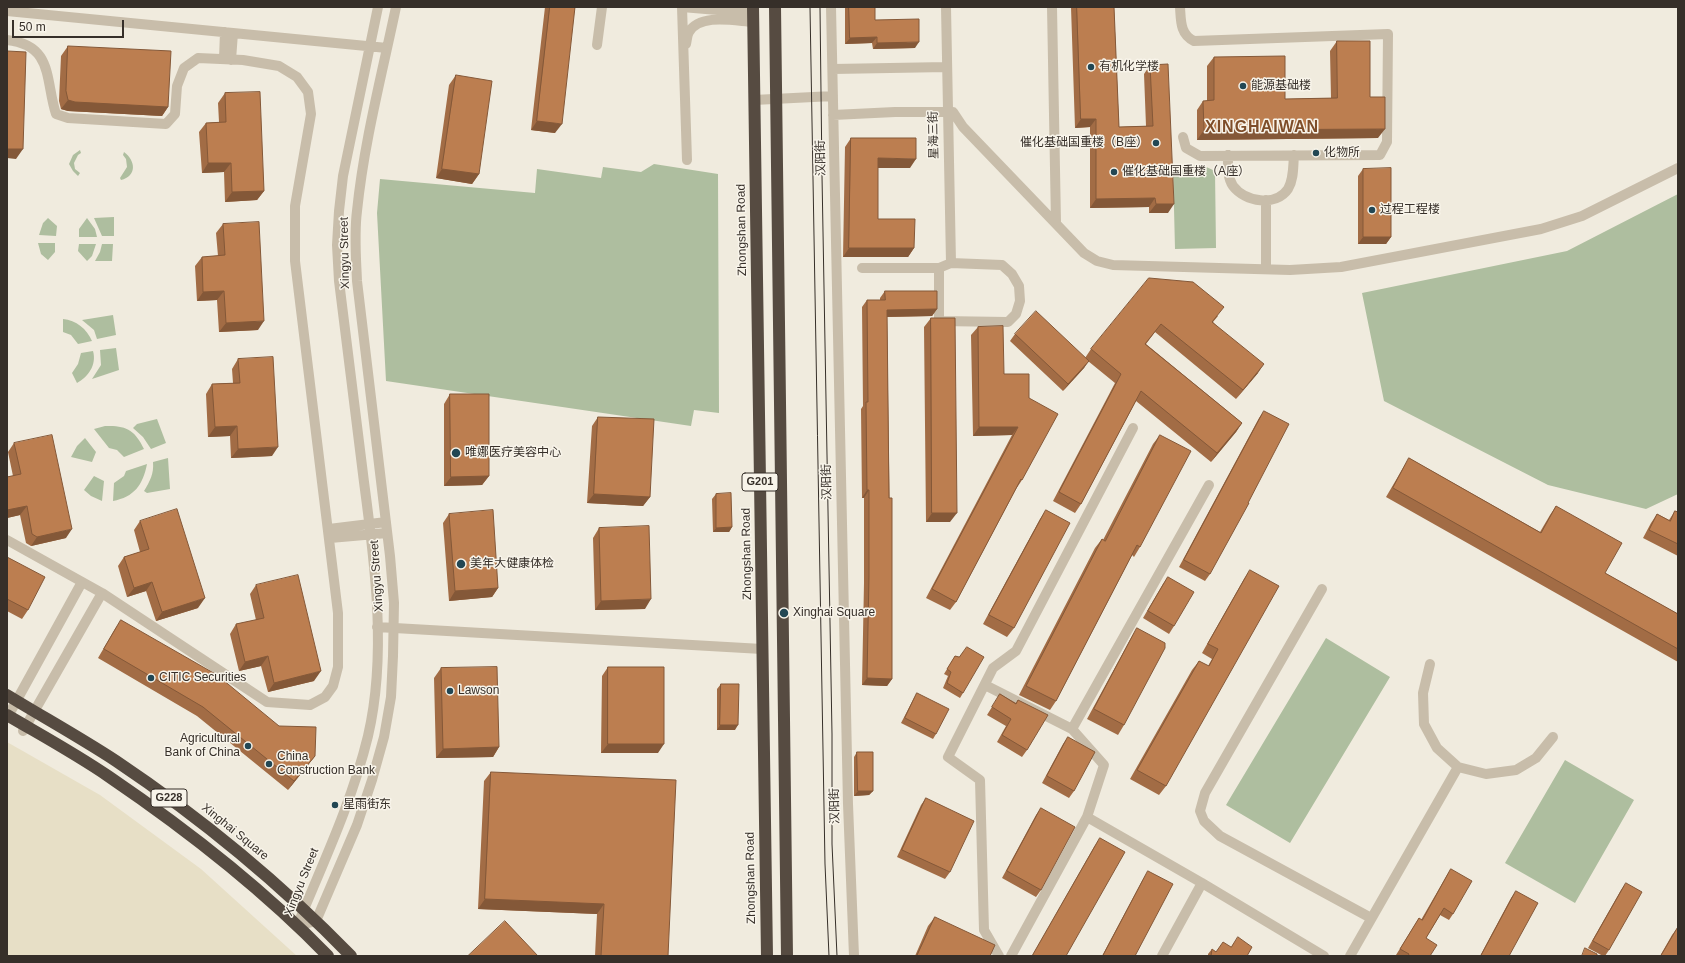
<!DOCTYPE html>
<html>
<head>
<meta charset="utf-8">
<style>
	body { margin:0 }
	#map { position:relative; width:1685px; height:963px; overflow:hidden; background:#f0ebde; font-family:Helvetica,sans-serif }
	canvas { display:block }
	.frame { position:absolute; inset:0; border:8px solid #362f29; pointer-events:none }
	.scale { position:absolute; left:12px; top:20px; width:112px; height:18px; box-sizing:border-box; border:2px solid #362f29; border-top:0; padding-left:5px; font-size:12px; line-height:14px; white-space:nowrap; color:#362f29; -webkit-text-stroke:3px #f8f4ea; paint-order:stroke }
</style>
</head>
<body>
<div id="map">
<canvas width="1685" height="963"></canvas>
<div class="frame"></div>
<div class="scale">50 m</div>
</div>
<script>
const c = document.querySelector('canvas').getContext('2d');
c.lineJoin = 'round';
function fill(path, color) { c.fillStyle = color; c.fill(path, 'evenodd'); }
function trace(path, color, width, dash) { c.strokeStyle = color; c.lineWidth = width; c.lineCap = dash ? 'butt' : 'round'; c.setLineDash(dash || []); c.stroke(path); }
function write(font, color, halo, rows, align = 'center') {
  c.font = font + ' Helvetica,"Noto Sans SC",sans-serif'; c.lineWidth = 3; c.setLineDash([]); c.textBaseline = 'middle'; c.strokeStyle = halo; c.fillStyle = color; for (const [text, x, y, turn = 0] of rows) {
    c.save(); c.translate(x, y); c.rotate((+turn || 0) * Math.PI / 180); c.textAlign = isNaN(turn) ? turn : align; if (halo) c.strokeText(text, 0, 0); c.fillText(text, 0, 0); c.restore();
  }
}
fill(new Path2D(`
	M80,150L81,153L78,155L74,163L75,169L80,173L78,176L73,171L69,164L73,155Z
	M124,152C136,161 137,176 121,180L120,178L127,167L126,159L123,155Z
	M654,164L718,174L719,413L694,410L691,426L386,381L377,213L380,179L535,193L537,169L601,178L603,167L641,172Z
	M1202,165L1215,171L1216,248L1175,249L1173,167Z
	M1678,194V494L1646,509L1548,485L1384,401L1362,293L1567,251Z
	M114,217V236H102L94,218Z
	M48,218L57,226L56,236L39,235L43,223Z
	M87,218L95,229L97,237H79V229Z
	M38,243H55V252L48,260L41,254Z
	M79,244H96L92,256L87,261L78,251Z
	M102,244H113L112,261H95L100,252Z
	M113,315L116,335L97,339L94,330L82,320Z
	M63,319C76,320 87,329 92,341L78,344L71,335L63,332Z
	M116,348L119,370L92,379L101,365L100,350Z
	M93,351C97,365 88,377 77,383L72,373L78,364L81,353Z
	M157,419L166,443L151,449L143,437L133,428L137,424Z
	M105,426C126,425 135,430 144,449L124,457L117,450L109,448L94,429Z
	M85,438L96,452L92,462L71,457L77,446Z
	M168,458L170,489L147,493L144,491C150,481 154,474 153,462Z
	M147,464C143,485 134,497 113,501L114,483L124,476L126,471Z
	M94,476L104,481L102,501L91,496L84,490Z
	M1326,638L1390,677L1290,843L1226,805Z
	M1565,760L1634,800L1575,903L1505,863Z`), '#aebe9f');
fill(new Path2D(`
	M7,742L100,795L201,869L297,956H7Z`), '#e7dfc6');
trace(new Path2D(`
	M682,7L687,160
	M682,7L753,13
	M831,7L848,804L854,956
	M946,7L951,263
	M1052,7L1056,223
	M1180,7C1181,21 1180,34 1194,41L1388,34L1387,142L1380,155L1200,156L1186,148L1183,137
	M7,11L387,48
	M7,40C54,45 45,81 56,114L68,118L166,124L175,114L177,86L184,68L198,58L243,60L279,66L297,77L308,92L311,114L295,206V261L338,613V667L333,686L325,697L310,705L267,702L102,593L7,540
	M686,44C687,40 687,35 689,32C700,13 735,21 753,22
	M597,45L602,7
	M224,59L225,32
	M231,60L233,33
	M833,69L947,67
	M754,100L833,96
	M833,115L895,112H953L963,127L1084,253L1097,261L1113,265L1290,270L1341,267L1541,229L1582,216L1678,168
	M1228,155C1228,166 1227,177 1233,186C1245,202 1276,207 1288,189C1294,179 1293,166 1294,155
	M951,263L1002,265L1012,274L1019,286L1020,301L1016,314L1008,322L939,321V268Z
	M862,268H939
	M1266,269V200
	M329,529L386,522
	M330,538L387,533
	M1322,589L1205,793L1200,811L1204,821L1220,836L1371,918
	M377,627L762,649
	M1430,664L1423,693L1424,724L1437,748L1458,767L1486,774L1516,770L1536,758L1553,737
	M985,685L1072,729
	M7,718L82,582
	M23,731L102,593
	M1087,817L1104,765L1072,729L1209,485
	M297,926L316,921L357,825L372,780L384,737L391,697L393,656L394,603L390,556L357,281C356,257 354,234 357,211C364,142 382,74 396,7
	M297,926C323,863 352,802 368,736C387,655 375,564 364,482C356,415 347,348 339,281L337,245L339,211L343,176L378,7
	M999,956L984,930L980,780L948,757L993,668L1016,651L1133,428
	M1011,956L1087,817L1202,883
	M1162,956L1202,883L1324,956
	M1350,956L1458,767`), '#c8bdaa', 10);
trace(new Path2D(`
	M753,7L767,956
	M775,7L787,956
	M7,695C43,717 81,738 116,761C201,818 280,883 351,956
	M7,715C41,735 76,754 108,776C186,829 262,888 328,956`), '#564b41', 12);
trace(new Path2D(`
	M810,7L825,864L829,956
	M820,7L822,176L832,734V844L837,956`), '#362f29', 1);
fill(new Path2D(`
	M545,7H575L555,133L531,130Z
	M845,7H875V20L915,48L873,49L872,43L845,44Z
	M1071,7H1114L1119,127L1146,126L1144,74L1150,65L1168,213H1149V207L1090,208V127L1075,128Z
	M1337,41L1370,97L1378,138L1197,140V110L1203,101H1207V66L1214,57L1285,99L1331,98L1330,51Z
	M68,46L168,107L162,116L68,111L61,109L59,101L61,56Z
	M456,75L479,174L472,184L436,178L449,85Z
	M225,93L264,191L257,200L225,202L224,172L202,173L199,132L206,123L219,122L218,103Z
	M851,138L910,168H878V219L914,248L908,257H843L845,147Z
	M1363,169L1391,237L1386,244H1358V176Z
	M223,224L258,330L219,332L217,300L197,301L195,266L202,257L218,256L216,233Z
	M1149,278L1218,316L1213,322L1258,373L1236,399L1155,332L1146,344L1242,423L1236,432L1211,462L1136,401L1081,504L1075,513L1053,501L1115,383L1088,361L1084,368L1063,391L1010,341L1015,334L1085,358L1091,349Z
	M885,291L937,309L932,316L887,317L892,679L887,686L862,685L864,583V498H862L861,409L863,406L862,307L867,300H880V298Z
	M931,318L950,522H926L924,327Z
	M978,327L1004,374H1029L1022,480L1016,489L956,602L950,610L926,598L1012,435L973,436L971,335Z
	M238,359L272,456L231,458L230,436L208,437L206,394L212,384L233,383L232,369Z
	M450,394L489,476L482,485L444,486V404Z
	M1264,411L1210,574L1205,581L1179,567L1259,418Z
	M598,417L650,497L643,506L587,503L592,426Z
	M1160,435L1140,547L1134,557L1132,555L1056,701L1050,710L1019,695L1095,548L1102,539L1103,540L1153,444Z
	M14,443L66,538L31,546L26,543L20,515L7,518V477L13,476L8,452Z
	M1409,458L1540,532L1550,515L1556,506L1605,573L1678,614V662L1386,497L1403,468Z
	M716,494L732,527L729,532H713L712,499Z
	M1046,510L1014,628L1007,637L983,624L1040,519Z
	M1675,511L1678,512V556L1643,538L1651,523L1657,514L1669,520Z
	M449,514L498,588L492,597L449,601L443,523Z
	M140,521L198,608L156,621L146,591L127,597L118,566L124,557L140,552L134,530Z
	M599,528L645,609L595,610L593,538Z
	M7,557L28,610L22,619L7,611Z
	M1250,570L1166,786L1159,795L1130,779L1192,670L1199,661L1208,666L1212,659L1202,653L1244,579Z
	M1168,577L1174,626L1169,634L1143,618L1163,584Z
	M256,585L314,681L268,692L261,666L239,671L230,634L236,624L256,620L250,594Z
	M121,620L315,756L308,765L288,790L197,716L98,658L115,629Z
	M1137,628L1124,725L1118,735L1087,719L1131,638Z
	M955,656L959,657L963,693L960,698L943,688L948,676L944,674Z
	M608,667L658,753H601L602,676Z
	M441,668L499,747L493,757L436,758L434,678Z
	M721,684L735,730H717V689Z
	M917,693L936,734L933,739L901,723L914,698Z
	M1000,694L1016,703L1018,700L1027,750L1022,757L997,742L1006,726L987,715Z
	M1068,737L1074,791L1069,798L1042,783L1063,744Z
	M857,752L873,791L869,795L854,796V757Z
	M491,772L668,956H595L597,914L478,909L484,781Z
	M926,798L950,872L945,879L897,857L921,805Z
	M1041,808V890L1036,897L1002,878L1036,815Z
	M1100,838L1066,956H1032L1094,847Z
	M1451,869L1453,914L1449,920L1440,915L1426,938L1430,956H1398L1396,955L1419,918L1421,920L1447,875Z
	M1148,871L1135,956H1102L1142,881Z
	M1626,883L1609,950L1605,956H1603L1588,948L1621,890Z
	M1516,891L1509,956H1480L1511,898Z
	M935,917L990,956H915L928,926Z
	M1678,927V956H1660L1672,935Z
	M1231,947L1247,956H1208V954L1212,949L1216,952Z`), '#a26c45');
fill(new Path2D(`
	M877,37L872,43L845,44L850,38Z
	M919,42L915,48L873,49L877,43Z
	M68,100L168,107L162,116L68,111L61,109Z
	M1081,119H1096L1090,127L1075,128Z
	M537,121L562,124L555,133L531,130Z
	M1385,129L1378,138L1197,140L1204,130Z
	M7,149H23L16,159L7,158Z
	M878,158L916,159L910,168H872Z
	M208,163H231L224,172L202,173Z
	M442,169L479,174L472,184L436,178Z
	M264,191L257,200L225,202L232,192Z
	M1155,198L1149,207L1090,208L1096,199Z
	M1156,204H1174L1168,213H1149Z
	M1363,237H1391L1386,244H1358Z
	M849,248H914L908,257H843Z
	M224,291L217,300L197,301L203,292Z
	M937,309L932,316L882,317L887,310Z
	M264,321L258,330L219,332L226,323Z
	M1089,361L1084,368L1063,391L1068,384Z
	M1264,364L1258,373L1236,399L1243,390Z
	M1242,423L1236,432L1211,462L1217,453Z
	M237,426L230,436L208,437L215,427Z
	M979,427H1018L1012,435L973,436Z
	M278,447L272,456L231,458L238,449Z
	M489,476L482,485L444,486L451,477Z
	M867,490H869L864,498H862Z
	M594,494L650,497L643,506L587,503Z
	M27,506L20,515L7,518V510Z
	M932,513H957L950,522H926Z
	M732,527L729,532H713L716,528Z
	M72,529L66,538L31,546L37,537Z
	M152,582L146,591L127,597L134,588Z
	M498,588L492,597L449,601L455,591Z
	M205,598L198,608L156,621L162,612Z
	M651,599L645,609L595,610L601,601Z
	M268,656L261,666L239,671L245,662Z
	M321,671L314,681L268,692L274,683Z
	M867,678L892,679L887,686L862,685Z
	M720,725H738L735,730H717Z
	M608,744H664L658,753H601Z
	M499,747L493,757L436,758L443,749Z
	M315,756L308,765L288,790L294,781Z
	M858,791H873L869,795L854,796Z
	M485,899L604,904L597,914L478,909Z`), '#845838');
const building = new Path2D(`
	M550,7H575L562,124L537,121Z
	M849,7H875V20L919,19V42L877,43V37L850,38Z
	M1077,7H1114L1119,127L1153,126L1150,65L1168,64L1174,204H1156L1155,198L1096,199V119H1081Z
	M1337,41H1370V97H1385V129L1204,130L1203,101L1214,100V57L1285,56V99L1337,98Z
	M68,46L171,51L168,107L75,102L68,100L66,91Z
	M7,51L26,52L23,149H7Z
	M456,75L492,81L479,174L442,169Z
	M260,92L264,191L232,192L231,163H208L206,123L226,122L225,93Z
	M851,138H916V159L878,158V219H915L914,248H849Z
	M1391,168V237H1363V169Z
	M259,222L264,321L226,323L224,291L203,292L202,257L225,255L223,224Z
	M1149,278L1193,282L1224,307L1212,322L1264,364L1243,390L1161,324L1145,344L1242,423L1217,453L1141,391L1081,504L1059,492L1121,374L1091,349Z
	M885,291H937V309L887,310L889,498H892V679L867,678L869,576V490H867L866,402H868L867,300H885Z
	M1036,311L1089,361L1068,384L1015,334Z
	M931,318H955L957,513H932Z
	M1003,326L1004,374H1029V398L1058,414L1022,480L1021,479L956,602L932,589L1018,427H979L978,327Z
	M273,357L278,447L238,449L237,426L215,427L212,384L240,383L238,359Z
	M450,394H489V476L451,477Z
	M1264,411L1289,424L1248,503H1249L1210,574L1184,560Z
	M598,417L654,419L650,497L594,494Z
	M52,435L72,529L37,537L32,534L27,506L7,510V477L21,474L14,443Z
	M1160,435L1191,451L1140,547L1137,545L1056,701L1026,686L1102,539L1105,541Z
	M1409,458L1541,533L1556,506L1622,543L1605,573L1678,614V649L1393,488Z
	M731,493L732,527L716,528V494Z
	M177,509L205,598L162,612L152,582L134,588L124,557L149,549L140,521Z
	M493,510L498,588L455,591L449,514Z
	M1046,510L1070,523L1014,628L989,615Z
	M1675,511L1678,512V544L1649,530L1657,514L1670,521Z
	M649,526L651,599L601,601L599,528Z
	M7,557L45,577L28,610L7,599Z
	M1250,570L1279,586L1166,786L1137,770L1199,661L1209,666L1218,649L1208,644Z
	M298,575L321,671L274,683L268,656L245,662L236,624L264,618L256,585Z
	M1168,577L1194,592L1174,626L1148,611Z
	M121,620L217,675L279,726L316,727L315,756L294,781L203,707L104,649Z
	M1137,628L1165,643V648L1124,725L1094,709Z
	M967,647L984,657L963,693L947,683L951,672L947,669L955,656L959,657Z
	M497,667L499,747L443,749L441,668Z
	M608,667H664V744H608Z
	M721,684H739L738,725H720Z
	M917,693L949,709L936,734L905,718Z
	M1000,694L1016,704L1018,700L1048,715L1027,750L1002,735L1011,719L992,707Z
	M1068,737L1095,752L1074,791L1047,776Z
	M857,752H873V791H858Z
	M491,772L676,780L668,956H601L604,904L485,899Z
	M926,798L974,821L950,872L902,850Z
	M1041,808L1075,827L1041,890L1007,871Z
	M1100,838L1125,852L1066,956H1035L1033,955Z
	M1451,869L1472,881L1453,914L1444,908L1426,938L1437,945L1430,956H1408L1409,954L1400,949L1419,918L1422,920Z
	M1148,871L1173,884L1135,956H1103Z
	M1626,883L1642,892L1609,950L1593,941Z
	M1516,891L1538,903L1509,956H1481Z
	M935,917L995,945L990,956H917Z
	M505,921L538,956H468Z
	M1678,927V956H1661Z
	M1238,937L1252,947L1247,956H1211L1212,949L1216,952L1223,942L1231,947Z
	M1585,948L1597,954V956H1582Z`);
fill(building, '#bc7e50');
trace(building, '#845838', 1);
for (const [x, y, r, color] of [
	[1091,67,4,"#224754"],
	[1243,86,4,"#224754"],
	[1156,143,4,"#224754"],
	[1316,153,4,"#224754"],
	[1114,172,4,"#224754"],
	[1372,210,4,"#224754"],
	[456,453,5,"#224754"],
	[461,564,5,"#224754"],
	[784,613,5,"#224754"],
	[151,678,4,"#224754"],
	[450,691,4,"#224754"],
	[248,746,4,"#224754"],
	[269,764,4,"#224754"],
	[335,805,4,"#224754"]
]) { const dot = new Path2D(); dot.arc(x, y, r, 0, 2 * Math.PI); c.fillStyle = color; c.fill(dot); trace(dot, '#f8f4ea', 1.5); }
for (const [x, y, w] of [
	[760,482,36],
	[169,798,36]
]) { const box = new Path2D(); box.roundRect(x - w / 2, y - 9, w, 18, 3); c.fillStyle = '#f8f4ea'; c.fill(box); trace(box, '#362f29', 1); }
write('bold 11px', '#362f29', null, [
	["G201",760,482],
	["G228",169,798]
]);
write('12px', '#362f29', '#f8f4ea', [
	["有机化学楼",1099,67],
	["能源基础楼",1251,86],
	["催化基础国重楼（B座）",1148,143,"right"],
	["化物所",1324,153],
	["催化基础国重楼（A座）",1122,172],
	["过程工程楼",1380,210],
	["唯娜医疗美容中心",465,453],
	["美年大健康体检",470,564],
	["Xinghai Square",793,613],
	["CITIC Securities",159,678],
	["Lawson",458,691],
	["Agricultural",240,739,"right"],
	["Bank of China",240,753,"right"],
	["China",277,757],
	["Construction Bank",277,771],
	["星雨街东",343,805]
], 'left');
write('12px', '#362f29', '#f8f4ea', [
	["星海三街",934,135,-91],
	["汉阳街",821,158,-91],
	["Zhongshan Road",742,230,-91],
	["Xingyu Street",345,253,-91],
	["汉阳街",827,482,-91],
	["Zhongshan Road",747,554,-91],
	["Xingyu Street",377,576,-94],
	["汉阳街",835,806,-91],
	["Xinghai Square",235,832,39],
	["Zhongshan Road",751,878,-91],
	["Xingyu Street",302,882,-68]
]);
c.letterSpacing = '1px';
write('bold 16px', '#7e4d29', '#f8f4ea', [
	["XINGHAIWAN",1262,128]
]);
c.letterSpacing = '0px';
</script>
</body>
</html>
